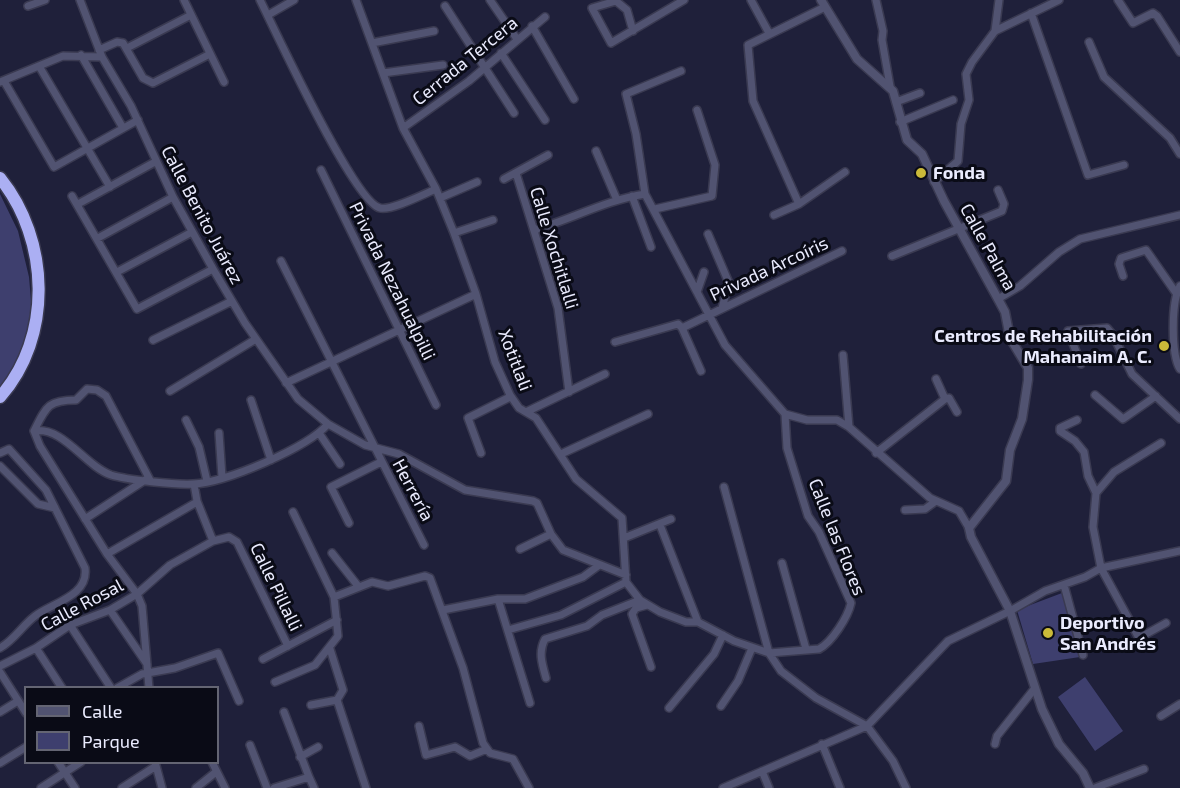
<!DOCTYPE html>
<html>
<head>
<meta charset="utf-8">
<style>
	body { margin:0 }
	#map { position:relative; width:1180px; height:788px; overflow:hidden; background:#1f203a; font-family:"Exo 2",sans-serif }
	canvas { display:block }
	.legend { position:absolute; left:24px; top:686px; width:195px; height:78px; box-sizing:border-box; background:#0a0b16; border:2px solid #646573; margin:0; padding:8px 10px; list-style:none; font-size:18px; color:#eaebfe }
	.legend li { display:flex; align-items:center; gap:12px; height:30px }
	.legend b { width:30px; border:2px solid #646573 }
</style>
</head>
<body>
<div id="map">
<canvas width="1180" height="788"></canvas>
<ul class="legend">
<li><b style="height:8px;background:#515371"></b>Calle</li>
<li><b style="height:16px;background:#3e3f6e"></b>Parque</li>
</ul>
</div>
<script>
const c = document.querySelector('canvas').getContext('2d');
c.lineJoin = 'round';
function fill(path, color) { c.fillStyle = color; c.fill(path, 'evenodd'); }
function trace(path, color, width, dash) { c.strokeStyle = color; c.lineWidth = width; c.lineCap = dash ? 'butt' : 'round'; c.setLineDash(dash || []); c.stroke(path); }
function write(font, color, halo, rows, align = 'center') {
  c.font = font + ' "Exo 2",sans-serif'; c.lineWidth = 6; c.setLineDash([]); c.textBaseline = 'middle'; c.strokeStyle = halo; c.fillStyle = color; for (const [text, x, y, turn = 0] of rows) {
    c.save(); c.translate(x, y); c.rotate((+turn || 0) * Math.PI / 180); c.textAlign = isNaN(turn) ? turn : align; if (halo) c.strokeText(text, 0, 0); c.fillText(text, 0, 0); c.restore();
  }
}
fill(new Path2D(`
	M0,194L18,231L29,277L32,312L20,360L0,388Z
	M1062,593L1080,657L1033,664L1017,610Z
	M1085,677L1123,731L1095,751L1058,697Z`), '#3e3f6e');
const minor = new Path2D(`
	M80,0L102,57L131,106L173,197L213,269L245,323L298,399L328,424
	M184,0L224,82
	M260,0C276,32 354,202 380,208C391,211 424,194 436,189
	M356,0L403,128L436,189L454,233L476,294L495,362L510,395L519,408L536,418L576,479L622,518L626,582L640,600L660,612L686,622H698L734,641L769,653L781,671L816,698L867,726L893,761L906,788
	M490,0L517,39
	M751,0L769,33
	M876,0L883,31L882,40L890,86
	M1118,0L1133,23L1153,13L1157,16L1180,52
	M28,6L45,0
	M445,6L514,113
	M1031,13L1088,175L1124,165
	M268,15L294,0
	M532,26L574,99
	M633,31L627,10L616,1L592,8L611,43L684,0
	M995,31L1059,0
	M1089,42L1104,77L1170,138L1180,154
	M372,43L434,31
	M127,48L191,15
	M99,50L117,42L123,43L143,78L153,83L210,54
	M501,53L545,120
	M81,55L123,128
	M39,66L110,187
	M681,71L626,94L636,134L645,194L725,345L785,414L807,420H837L849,427L930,498L959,511L969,528
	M383,73L443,65
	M4,81L54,167L138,120
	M0,82L63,56L102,57
	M896,102L920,93
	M900,122L953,100
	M403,128L469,81L545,17
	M596,151L617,200
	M321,170L436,405
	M516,173L558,308L569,392
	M504,179L548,155
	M934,182L958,161L961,124L969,100L966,74L972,62L995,31L999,0
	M72,196L137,309L213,269
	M632,196L651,247
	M440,198L477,182
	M78,204L155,162
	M799,204L753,101L748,45L825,7
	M655,209L712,196L715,165L697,110
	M774,215L799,204L845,172
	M534,230C572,219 606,200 645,194
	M454,233L493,220
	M708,234L729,283L722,308
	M98,238L173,197
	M892,256L1002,211L1004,204L998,190
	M281,261L424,545
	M117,272L192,232
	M1123,276L1119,264L1121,258L1146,250L1176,293
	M1180,286C1171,302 1171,354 1180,369
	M697,292L704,272
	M998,299L1020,286L1059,252L1080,239L1180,215
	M682,328L701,371
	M153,340L232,301
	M615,342L678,324L682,328L842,251
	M843,355L849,427
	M1081,364L1068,331L1107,328L1113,335L1132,374L1180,419
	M936,379L945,399
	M286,383L476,294
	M170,391L256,339
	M1095,395L1123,419L1156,396
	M251,400L271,460
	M526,412L605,374
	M186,420L199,447L207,481
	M1077,420L1060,428V431L1075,441L1084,452L1088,476L1096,493L1093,527L1101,568L1139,638L1166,623
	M34,431C46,407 48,400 76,400L87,389L97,390L106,396L150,480
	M219,433L222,477
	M319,433L340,464
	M0,453L9,449L46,490L85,568C89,596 52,603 35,616C22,626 14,640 0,648
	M481,453L468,418L510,397
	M876,453L945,399L949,398L957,412
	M561,454L648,414
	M0,466L38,504L55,508
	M194,484L197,501L213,541
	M724,487L769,653L819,649C832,642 848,617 851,603L819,532L808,516L787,448L785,414
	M1096,493L1114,472L1161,443
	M905,510L925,509L936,501
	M85,519L145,480
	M349,523L331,487L381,462
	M660,525L698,622
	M624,538L671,519
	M520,549L551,534
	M332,553L358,586
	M107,554L197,502
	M782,563L806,649
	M1064,585L1083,655
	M334,597L372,582L388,586L425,576L430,578L463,668L483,743L490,753L513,759L529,788
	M498,599L530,703
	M647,605L636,608L632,614L651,667
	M110,610L147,664
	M443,610L498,599H525L583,577L598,566
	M70,625L111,688
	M508,630L561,615L626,582
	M36,648L62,688
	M330,649L343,690L337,700L366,788
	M263,659L337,620
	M0,666L36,648L70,625L110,610L137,594L170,565L213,541L229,537L237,542L288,646
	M0,672L26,713
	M546,678C542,664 538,652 545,639L587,626L602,615L640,600
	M275,682L315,665L338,636L334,597L293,512
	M117,688L142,674L175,668L218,653L239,701
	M149,688L142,606L137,594L107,554L40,446L34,431C63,426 85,466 111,475C127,480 176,485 193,484C225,483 307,448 328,424L365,445L399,454L465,490L533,501L537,503L551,534L563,550L626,575
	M311,705L337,700
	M721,706L738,681L752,648
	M669,708L714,654L723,635
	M0,712L18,701
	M1161,716L1180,704
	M419,726L426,755L455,747L470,756L487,749
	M822,744L840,788
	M995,744L997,736L1035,688
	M250,745L267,788
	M300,757L318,747
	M58,762L75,788
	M155,762L162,788
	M212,762L225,788
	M0,763L26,747
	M762,771L769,788
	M309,777L314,788
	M41,788L81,762
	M122,788L156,766
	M196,788L216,772
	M274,788L309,777L284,712
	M723,788L867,726L948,641L1010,611L1045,591L1085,577L1101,568L1180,551
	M1095,788L1144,769`);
const tertiary = new Path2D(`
	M821,0L857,59L893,91L907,140L922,154L944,201L998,299L1005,312L1010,338L1028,368V380L1022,419L1010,450L1006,481L969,528L971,537L1010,611L1042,709L1059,744L1083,773L1090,788`);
const motorway = new Path2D(`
	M0,178C50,240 53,337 0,397`);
trace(minor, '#3a3a51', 10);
trace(tertiary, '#3a3a51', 11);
trace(motorway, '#3a3a51', 15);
trace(minor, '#515371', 7);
trace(tertiary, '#515371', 8);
trace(motorway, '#abaff3', 12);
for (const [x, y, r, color] of [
	[921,173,6,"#cbba39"],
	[1164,346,6,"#cbba39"],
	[1048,633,6,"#cbba39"]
]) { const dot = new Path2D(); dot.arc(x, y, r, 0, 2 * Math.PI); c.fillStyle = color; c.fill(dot); trace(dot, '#0a0b16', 2); }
write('18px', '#eaebfe', '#0a0b16', [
	["Cerrada Tercera",465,61,-39],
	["Calle Benito Juárez",202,215,62],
	["Calle Palma",988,247,61],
	["Calle Xochitlalli",554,248,73],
	["Privada Arcoíris",769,269,-25],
	["Privada Nezahualpilli",392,281,64],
	["Xotitlali",515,360,69],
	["Herrería",413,490,62],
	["Calle las Flores",837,537,68],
	["Calle Pillalli",276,587,64],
	["Calle Rosal",82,605,-28]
]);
write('bold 18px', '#eaebfe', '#0a0b16', [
	["Fonda",933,173],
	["Centros de Rehabilitación",1152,336,"right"],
	["Mahanaim A. C.",1152,357,"right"],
	["Deportivo",1060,623],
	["San Andrés",1060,644]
], 'left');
</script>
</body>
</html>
